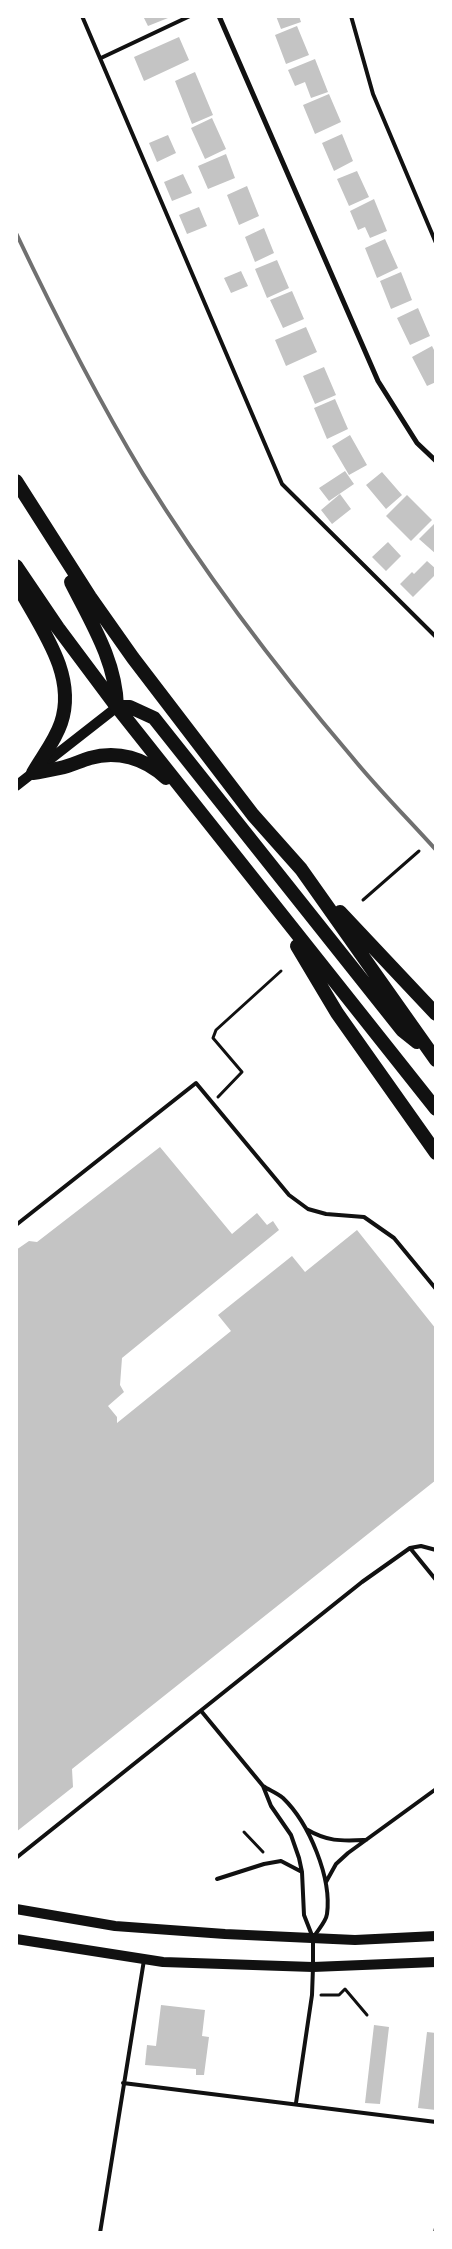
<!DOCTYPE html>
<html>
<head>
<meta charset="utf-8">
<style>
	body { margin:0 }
	#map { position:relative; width:452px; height:2249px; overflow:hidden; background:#fff; font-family:Rubik,sans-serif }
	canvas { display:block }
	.frame { position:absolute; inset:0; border:18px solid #fff; pointer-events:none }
</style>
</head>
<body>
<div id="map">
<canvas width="452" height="2249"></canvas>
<div class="frame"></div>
</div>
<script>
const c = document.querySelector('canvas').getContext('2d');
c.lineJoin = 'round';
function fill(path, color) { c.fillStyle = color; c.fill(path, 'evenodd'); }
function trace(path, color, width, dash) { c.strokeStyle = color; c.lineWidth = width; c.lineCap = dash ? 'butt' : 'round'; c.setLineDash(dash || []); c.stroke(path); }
fill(new Path2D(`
	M143,16H167L168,18L148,26Z
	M276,16H299L301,22L281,29Z
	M297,26L309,55L286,64L275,35Z
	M179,37L189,60L144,81L134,57Z
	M315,59L328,92L311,98L305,82L295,86L288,70Z
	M195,72L213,115L192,124L175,81Z
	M329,94L341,122L315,134L303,105Z
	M212,118L226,149L205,159L191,128Z
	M342,134L353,161L334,171L322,143Z
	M168,135L176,153L157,162L149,143Z
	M226,154L235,178L208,189L198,166Z
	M357,171L369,197L349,206L337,179Z
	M183,174L192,193L172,201L164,182Z
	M247,186L259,216L239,225L227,195Z
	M374,199L387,231L370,238L365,227L358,230L350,211Z
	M199,207L207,226L187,234L179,215Z
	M264,228L274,253L255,262L245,237Z
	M385,239L398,268L377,278L365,248Z
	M277,260L289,288L267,298L255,269Z
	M241,271L248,286L231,293L224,278Z
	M401,272L412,300L391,309L380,281Z
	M292,291L304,319L283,328L270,300Z
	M418,308L430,336L410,345L397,318Z
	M306,327L317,352L286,366L275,340Z
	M432,346L436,354V382L427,386L412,357Z
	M324,367L336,395L315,404L303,376Z
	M335,399L348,429L327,439L314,408Z
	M350,435L367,465L349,475L332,446Z
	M345,471L354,484L329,501L319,488Z
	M382,472L402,495L386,509L366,485Z
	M340,494L351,509L332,524L321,510Z
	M407,495L432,520L411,541L386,516Z
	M436,522V554L419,539Z
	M388,542L401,556L386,571L372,557Z
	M427,561L436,569V574L413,597L400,584L412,572L414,574Z
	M160,1147L232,1234L257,1213L267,1225L273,1221L279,1230L122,1358L120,1385L124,1392L108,1406L117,1417V1423L231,1331L218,1315L292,1256L305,1272L357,1230L436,1329V1480L72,1769L73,1787L16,1832V1250L29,1241L37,1242Z
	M161,2005L205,2010L202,2036L209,2037L204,2075H196V2069L145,2065L147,2045L156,2046Z
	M374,2025L389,2027L380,2104L365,2103Z
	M427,2032L436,2033V2110L418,2108Z`), '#c4c4c4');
trace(new Path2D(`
	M363,900L419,851
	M218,1097L242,1072L213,1038L216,1030L281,971
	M244,1832L263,1852
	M321,1995H339L345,1989L367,2015`), '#111', 3);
trace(new Path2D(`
	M82,16L282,484L436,637
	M351,16L373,94L436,243
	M101,58L190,16
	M16,1225L196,1083L289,1195L308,1209L326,1214L364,1217L394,1238L436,1289
	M410,1548L436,1580
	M202,1712L263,1786L271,1806L291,1835L299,1858L302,1872L304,1915L313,1938V1967L312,1995L296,2103
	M263,1786C269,1790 277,1793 283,1798C309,1823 332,1878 327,1914C326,1922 317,1931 313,1938
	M306,1829C328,1842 341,1841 366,1840
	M16,1858L362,1582L410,1548L421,1546L436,1550
	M217,1879L264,1864L281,1861L302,1872
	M326,1882L336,1864L348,1853L436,1789
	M123,2083L436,2122
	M100,2233L144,1960
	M435,2233L436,2228`), '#111', 4);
trace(new Path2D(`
	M219,16L378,381L417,443L436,461`), '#111', 5);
trace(new Path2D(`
	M16,786L117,707
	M16,1909L115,1926L225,1934L355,1940L436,1936
	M16,1939L163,1962L313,1967L436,1962`), '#111', 10);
trace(new Path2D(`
	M16,481L90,597L133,658L253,815L301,869L436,1060
	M16,566L58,628L117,707L436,1109
	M16,582C38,625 78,673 61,723C55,741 42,757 33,773
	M71,582C91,622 116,661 117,707
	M117,707H130L154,718L402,1030L417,1042
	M33,773C42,772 51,770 60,768C70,766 80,761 90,758C117,750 145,758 166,778
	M340,912L436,1014
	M297,946L337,1013L436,1153`), '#111', 14);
trace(new Path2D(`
	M16,233C55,315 96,396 143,474C205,574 276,668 352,757C378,789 408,819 436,850`), '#707070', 4);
</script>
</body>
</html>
